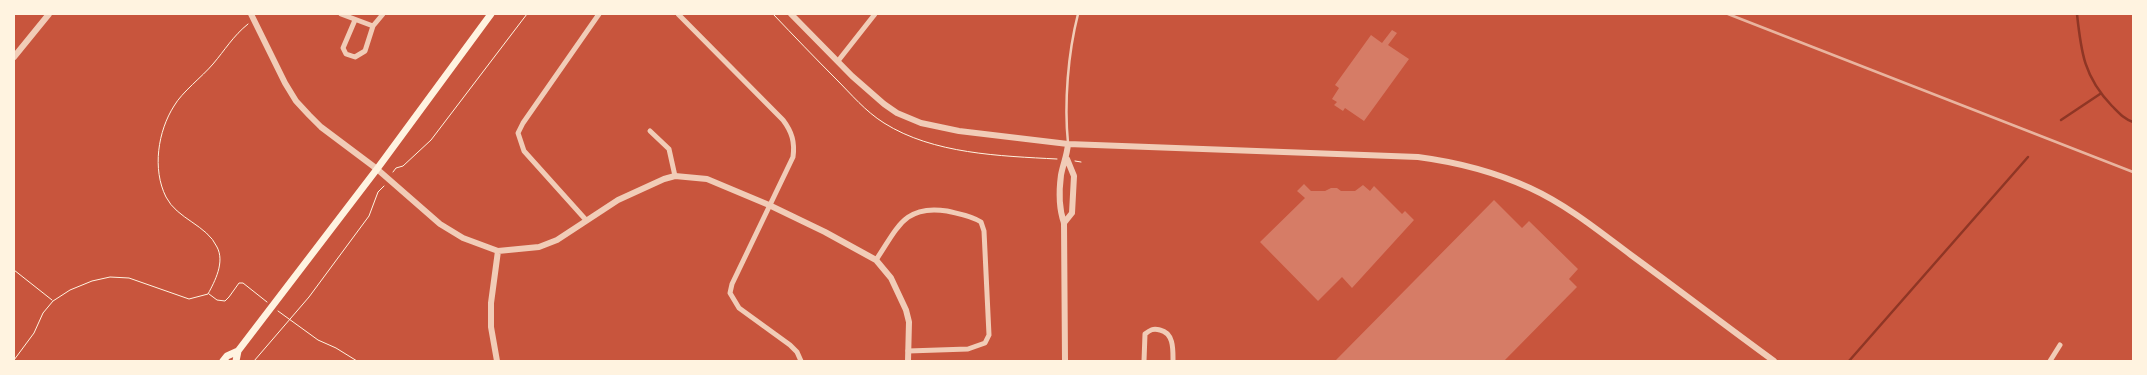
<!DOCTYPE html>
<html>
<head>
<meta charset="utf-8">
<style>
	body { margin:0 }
	#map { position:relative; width:2147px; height:375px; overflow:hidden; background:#c8553d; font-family:Inter,sans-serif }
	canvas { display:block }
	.frame { position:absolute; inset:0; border:15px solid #fff3e0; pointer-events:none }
</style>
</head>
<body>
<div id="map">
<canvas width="2147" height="375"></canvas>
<div class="frame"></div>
</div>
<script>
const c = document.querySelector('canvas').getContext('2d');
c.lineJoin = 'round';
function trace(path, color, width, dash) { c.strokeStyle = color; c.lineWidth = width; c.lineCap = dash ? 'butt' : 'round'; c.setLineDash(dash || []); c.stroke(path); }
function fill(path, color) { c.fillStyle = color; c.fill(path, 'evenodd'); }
trace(new Path2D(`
	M2077,14C2081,52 2084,77 2112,106C2119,113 2124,119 2133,122
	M2061,120L2100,94
	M1849,361L2028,157`), '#8f3625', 2.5);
fill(new Path2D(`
	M1392,30L1397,33L1388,45L1409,59L1364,121L1345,108L1343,111L1334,105L1337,102L1332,99L1339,88L1335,85L1371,35L1382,43Z
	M1304,184L1311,191H1325L1331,188H1337L1341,191H1355L1363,185L1370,191L1374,186L1402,214L1405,211L1414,220L1352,288L1342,277L1318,301L1260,242L1305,198L1297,191Z
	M1494,200L1522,228L1529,221L1578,269L1569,279L1577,287L1504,361H1335Z`), '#d67c66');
trace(new Path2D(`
	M773,14C794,36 815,58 836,79C852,95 865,111 884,123C933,154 1000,156 1057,159
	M1075,161L1081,162
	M393,172L396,168L403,166L431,140L527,14
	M14,270L52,300
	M209,294L217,300L225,301L229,297L239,283H243L267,302
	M278,311L318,340L336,348L357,361
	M14,360L34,333L43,313L53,301L70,290L92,281L110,277L129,278L189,299L208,294C215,281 225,262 217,247C207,225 177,219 166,197C152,169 158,131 174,106C182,92 202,77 213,64C225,50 233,36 248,24
	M254,361L309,297L369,216L378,192L384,186`), '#fff3e0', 1);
trace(new Path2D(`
	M1068,143C1064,103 1068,53 1078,14`), '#f1ccb7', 2.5);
trace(new Path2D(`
	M341,14L373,26L383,14
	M678,14L783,120C792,132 795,142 793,157L732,284L730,293L739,308L790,345L797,352L801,361
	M355,20L343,48L346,54L355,57L365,51L373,26
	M838,61L875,14
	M650,131L669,149L675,176
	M586,220L524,151L518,133L523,123L599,14
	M876,260C897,229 904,204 947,211C959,214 970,215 981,222L984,231L989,335L985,343L968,349L908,351
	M1144,361L1145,334C1150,330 1153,328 1160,330C1174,333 1173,350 1173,361
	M2050,361L2060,345`), '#f1ccb7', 5);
trace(new Path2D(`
	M251,14L285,83L296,101L309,115L321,127L377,169L440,224L463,238L498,251L539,247L557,240L618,200L664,179L675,176L707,179L769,205L825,232L876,260L891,278L906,310L909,322L908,361
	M791,14L852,76L884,104L897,113L921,123L959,131L1068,144L1418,157C1456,162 1495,172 1530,188C1567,205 1599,231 1631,255C1679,290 1726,326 1774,361
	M14,57L49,14
	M1064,223L1072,213L1074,176L1067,159
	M497,361L491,327V303L498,251
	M1065,361L1064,223C1059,209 1059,190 1061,175C1063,164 1067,156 1068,144`), '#f1ccb7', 6);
trace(new Path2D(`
	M223,361L227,356L238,351L377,169L491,14
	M236,361L238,351`), '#fff3e0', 7);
trace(new Path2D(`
	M1728,14L2133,172`), '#e9b49f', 2.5);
</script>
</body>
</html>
